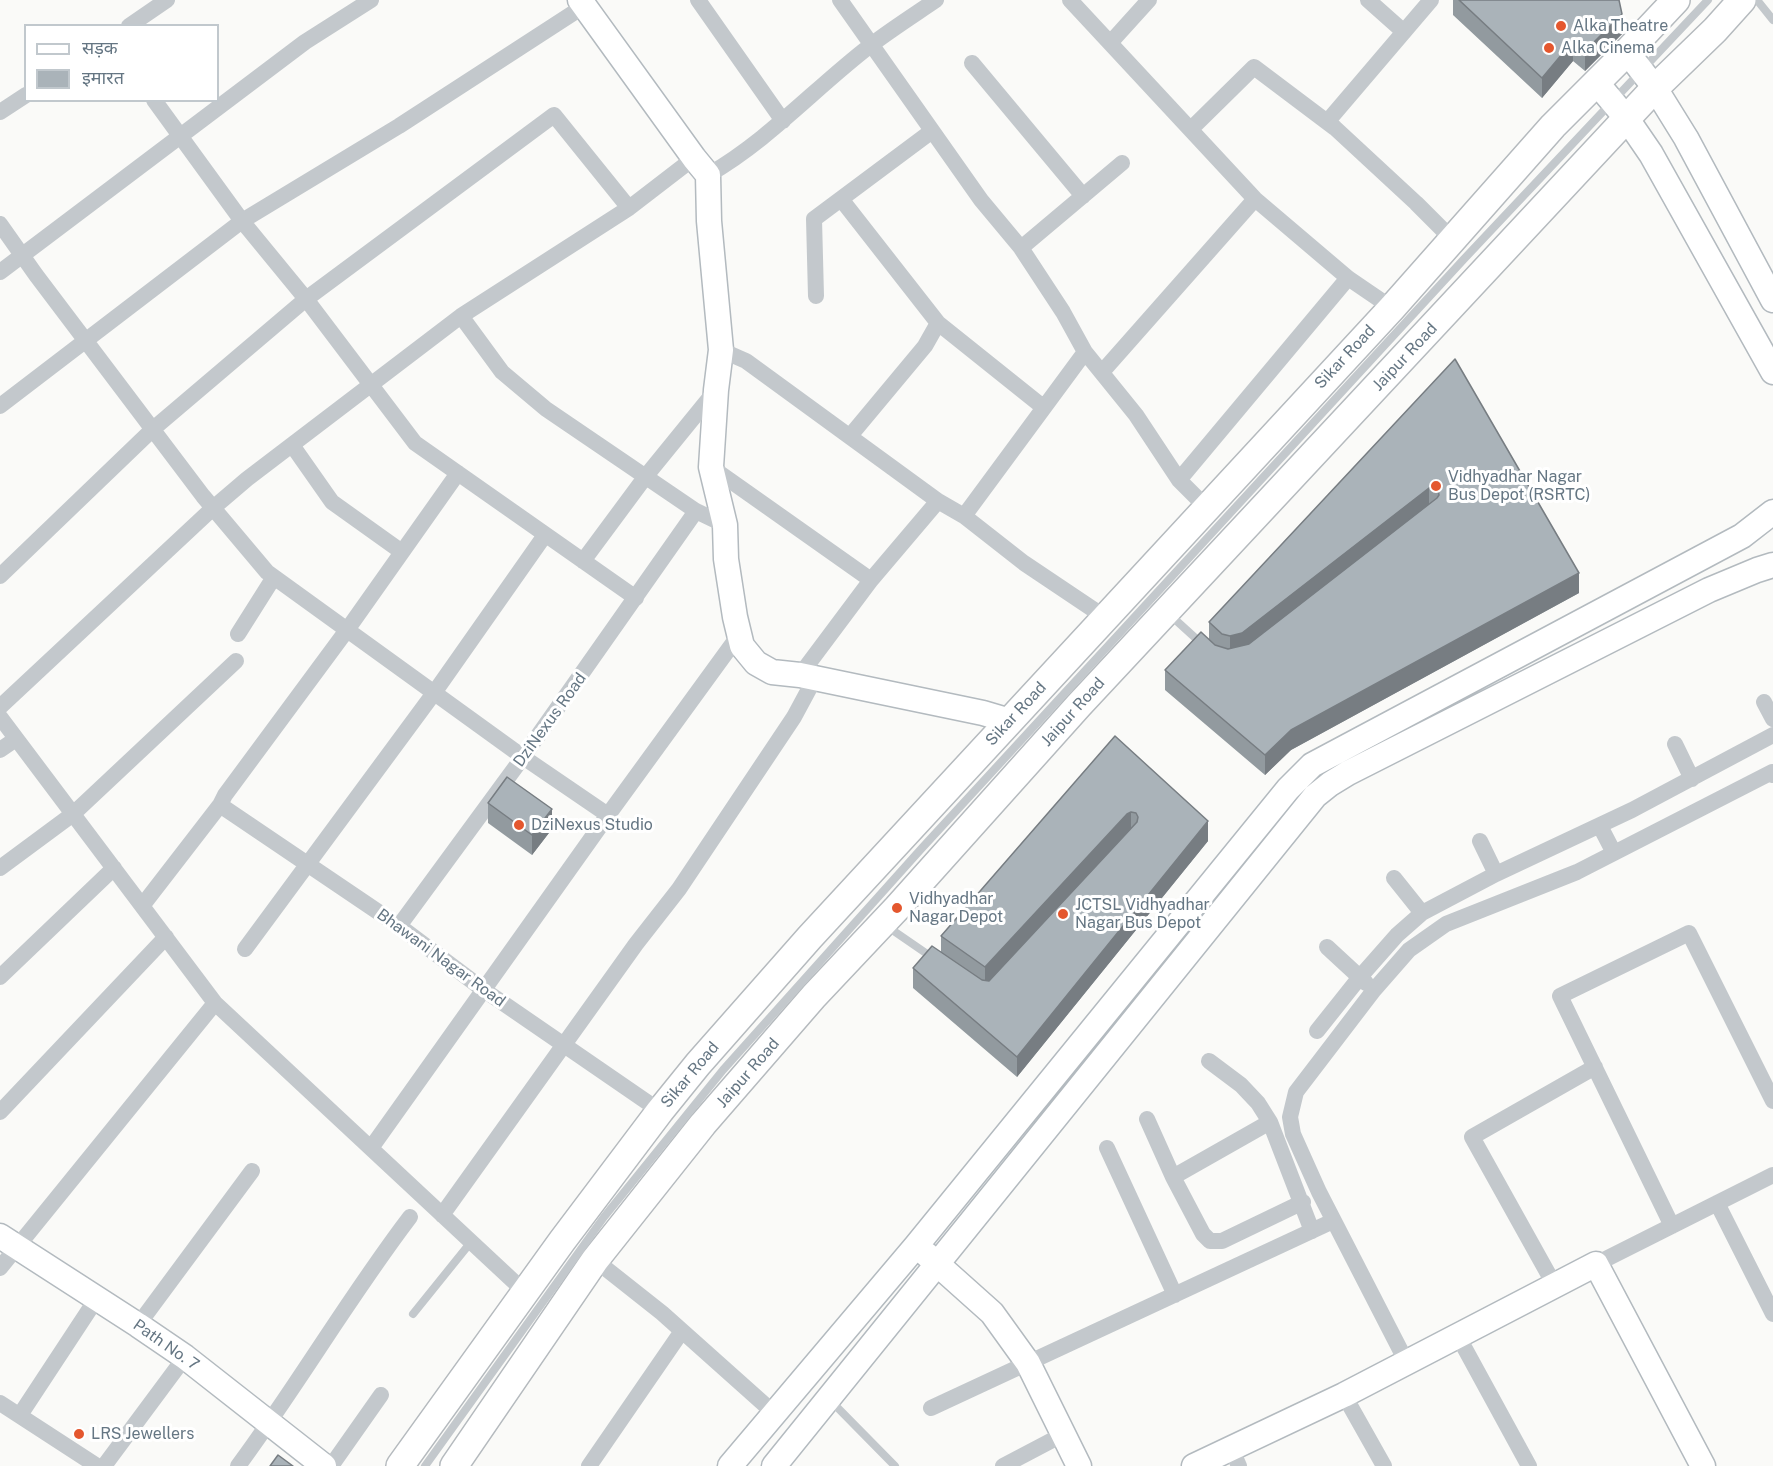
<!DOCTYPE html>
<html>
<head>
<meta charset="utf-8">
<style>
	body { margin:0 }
	#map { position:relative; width:1773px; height:1466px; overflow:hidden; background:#fafaf8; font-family:"Public Sans","Noto Sans Devanagari",sans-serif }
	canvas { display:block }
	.legend { position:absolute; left:24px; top:24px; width:195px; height:78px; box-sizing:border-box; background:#fff; border:2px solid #c1c8cd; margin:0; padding:8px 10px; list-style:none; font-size:18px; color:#657683 }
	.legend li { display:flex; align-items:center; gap:12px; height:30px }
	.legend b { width:30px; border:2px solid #c1c8cd }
</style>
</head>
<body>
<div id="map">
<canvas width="1773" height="1466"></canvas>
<ul class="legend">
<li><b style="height:8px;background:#fff"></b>सड़क</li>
<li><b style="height:16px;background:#aab3b9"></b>इमारत</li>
</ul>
</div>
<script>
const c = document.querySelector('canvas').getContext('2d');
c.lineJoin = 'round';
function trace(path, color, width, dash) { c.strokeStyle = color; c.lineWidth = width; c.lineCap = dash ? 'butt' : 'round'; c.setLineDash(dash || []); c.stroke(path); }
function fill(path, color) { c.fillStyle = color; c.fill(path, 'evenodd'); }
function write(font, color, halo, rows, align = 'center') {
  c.font = font + ' "Public Sans",sans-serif'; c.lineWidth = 6; c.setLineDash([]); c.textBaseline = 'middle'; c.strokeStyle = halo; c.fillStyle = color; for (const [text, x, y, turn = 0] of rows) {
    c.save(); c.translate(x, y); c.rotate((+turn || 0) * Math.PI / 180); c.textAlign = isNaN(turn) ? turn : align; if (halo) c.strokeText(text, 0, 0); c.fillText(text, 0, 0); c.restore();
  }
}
const secondary = new Path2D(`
	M580,0L694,158L708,175L709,221L721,350L716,390L711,467L725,525L726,559L735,617L742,646L756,663L772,672L800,675L983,713L1010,721
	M1627,52L1655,88L1686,138L1773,300
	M1596,82L1627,119L1651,154L1773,372
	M0,1236L138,1325L185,1357L324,1466
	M926,1254L992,1313L1028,1363L1079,1466
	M730,1466L916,1246L1288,789L1312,765L1742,536L1773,512
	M774,1466L1315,796L1330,784L1348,773L1709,590L1757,570L1773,565
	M1194,1466L1344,1395L1596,1264L1703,1466`);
const primary = new Path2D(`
	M400,1466L562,1241L660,1111L698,1064L810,937L1392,308L1553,126L1627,52L1676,0
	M454,1466L595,1260L703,1124L814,996L897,908L1079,705L1655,88L1715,30L1742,0`);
trace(secondary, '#b3babf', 27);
trace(primary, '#b5babe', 30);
trace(new Path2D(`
	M1757,0L1773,20
	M1169,614L1202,644
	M885,925L933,958
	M413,1314L471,1242
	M829,1399L895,1466
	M425,1466L604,1217L723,1070L922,848L1464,259L1708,0`), '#c3c8cc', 8);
trace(new Path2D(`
	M698,0L783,121
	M840,0L981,200L1021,248L1063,312L1085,352L1136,415L1179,480L1206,507
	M1070,0L1255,199L1348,278L1392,308
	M1368,0L1404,32
	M129,26L167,0
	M1111,42L1149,0
	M972,63L1083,196
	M154,100L242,221L306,299L415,443L636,598
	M0,112L26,95
	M1327,122L1431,0
	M1191,129L1254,67L1335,128L1416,203L1452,239
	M708,175C769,140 816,87 871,45C892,29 914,15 936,0
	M841,199L938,323L1043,407
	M0,224L36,275L203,496L267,572L523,757L608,815
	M1021,248L1122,163
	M0,272L305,42L371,0
	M816,296L814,219L932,131
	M461,316L502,372L546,409L696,511L725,525
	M721,350L746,361L938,501L964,516L1024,563L1106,618
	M1103,371L1255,199
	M0,406L242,221L399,126L584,6
	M850,436L925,346L938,323
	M292,445L332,502L402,552
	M711,467L871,580
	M1179,480L1348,278
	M964,516L1085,352
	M583,561L646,476L716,390
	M0,576L153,429L306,299L554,115L629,208
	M238,634L274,577
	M800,675L871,580L938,501
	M1764,702L1773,719
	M0,707L213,508L247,479L461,316L629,208L694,158
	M0,717L215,1003L525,1292
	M1675,744L1692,779
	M0,750L16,739
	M220,805L399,926L484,990L660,1111
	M1600,826L1614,853
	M1480,841L1496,874
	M0,868L73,814L236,661
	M1394,878L1422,913
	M142,906L220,805L225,795L347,630L458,473
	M399,926L523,757L696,511
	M1327,947L1366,983
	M245,949L434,693L545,535
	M0,977L114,868
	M1317,1031L1360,977L1397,935L1422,913L1496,874L1632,810L1773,735
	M1209,1061L1241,1085L1258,1103L1270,1122L1312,1231
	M0,1112L166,937
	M1147,1119L1173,1177L1203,1234L1210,1241H1222L1303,1202
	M371,1148L608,815L739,635
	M1107,1148L1175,1295
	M1173,1177L1270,1122
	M1717,1203L1773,1314
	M442,1215L636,944L679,889L794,717L815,678
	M1672,1226L1560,996L1689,933L1773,1101
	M595,1260L662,1313L774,1413
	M1596,1264L1773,1175
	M0,1268L215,1003
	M1555,1286L1472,1137L1595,1067
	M138,1325L252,1171
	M1458,1336L1529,1466
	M1407,1363L1319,1192L1293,1134L1290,1117L1296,1092L1374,990L1409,950L1446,924L1577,872L1772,772L1773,775
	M1344,1395L1384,1466
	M0,1403L97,1466
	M931,1408L1333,1221
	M20,1415L97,1298
	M1231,1448L1239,1466
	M104,1466L185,1357
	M238,1466C298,1385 349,1297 410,1217
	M331,1466L381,1395
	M589,1466L682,1331
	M1003,1466L1062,1435`), '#c3c8cc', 16);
trace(secondary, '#fff', 24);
trace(primary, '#fff', 27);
fill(new Path2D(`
	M1453,0H1619L1622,34L1585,71L1573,61L1542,98L1453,15Z
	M1455,359L1579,593L1291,750L1265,775L1165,690V670L1209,640V622Z
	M1115,736L1208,841L1017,1077L913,988V968L941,951V936Z
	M488,803L552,829L532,855L488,823Z`), '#929a9f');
fill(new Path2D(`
	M1622,14V34L1585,71V51Z
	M1573,41V61L1542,98V78Z
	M1429,488V508L1242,653L1230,656V636Z
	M1579,573V593L1291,750L1265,775V755L1291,730Z
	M552,809V829L532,855V835Z
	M1131,812V832L985,987V967L1127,814Z
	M1208,821V841L1017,1077V1057Z`), '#777d82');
const building = new Path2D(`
	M1459,0H1619L1622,14L1585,51L1573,41L1542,78Z
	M1455,359L1579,573L1291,730L1265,755L1165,670L1201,632L1215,645L1228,649L1249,644L1437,498L1439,495L1438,490L1435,487L1429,488L1242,633L1230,636L1222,634L1209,622Z
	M1115,736L1208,821L1017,1057L913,968L932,946L982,980L989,981L1137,822L1138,817L1136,813L1131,812L1127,814L985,967L941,936Z
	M507,777L552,809L532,835L488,803Z
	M278,1455L293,1466H270Z`);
fill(building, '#aab3b9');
trace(building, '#777d82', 1.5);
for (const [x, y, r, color] of [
	[1561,26,6,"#e4572e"],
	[1549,48,6,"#e4572e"],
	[1436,486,6,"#e4572e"],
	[519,825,6,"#e4572e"],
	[897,908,6,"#e4572e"],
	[1063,914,6,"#e4572e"],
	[79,1434,6,"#e4572e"]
]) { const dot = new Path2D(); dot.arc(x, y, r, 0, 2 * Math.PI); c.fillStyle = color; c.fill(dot); trace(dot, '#fff', 2); }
write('16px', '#657683', '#fff', [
	["Alka Theatre",1573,26],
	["Alka Cinema",1561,48],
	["Vidhyadhar Nagar",1448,477],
	["Bus Depot (RSRTC)",1448,495],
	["DziNexus Studio",531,825],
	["Vidhyadhar",909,899],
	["Nagar Depot",909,917],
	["JCTSL Vidhyadhar",1075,905],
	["Nagar Bus Depot",1075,923],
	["LRS Jewellers",91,1434]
], 'left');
write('16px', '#657683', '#fff', [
	["Sikar Road",1345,357,-47],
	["Jaipur Road",1405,357,-47],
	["Jaipur Road",1073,712,-48],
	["Sikar Road",1016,714,-47],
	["DziNexus Road",550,720,-54],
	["Bhawani Nagar Road",441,958,36],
	["Jaipur Road",748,1073,-49],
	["Sikar Road",690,1075,-50],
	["Path No. 7",166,1345,35]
]);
</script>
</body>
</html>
